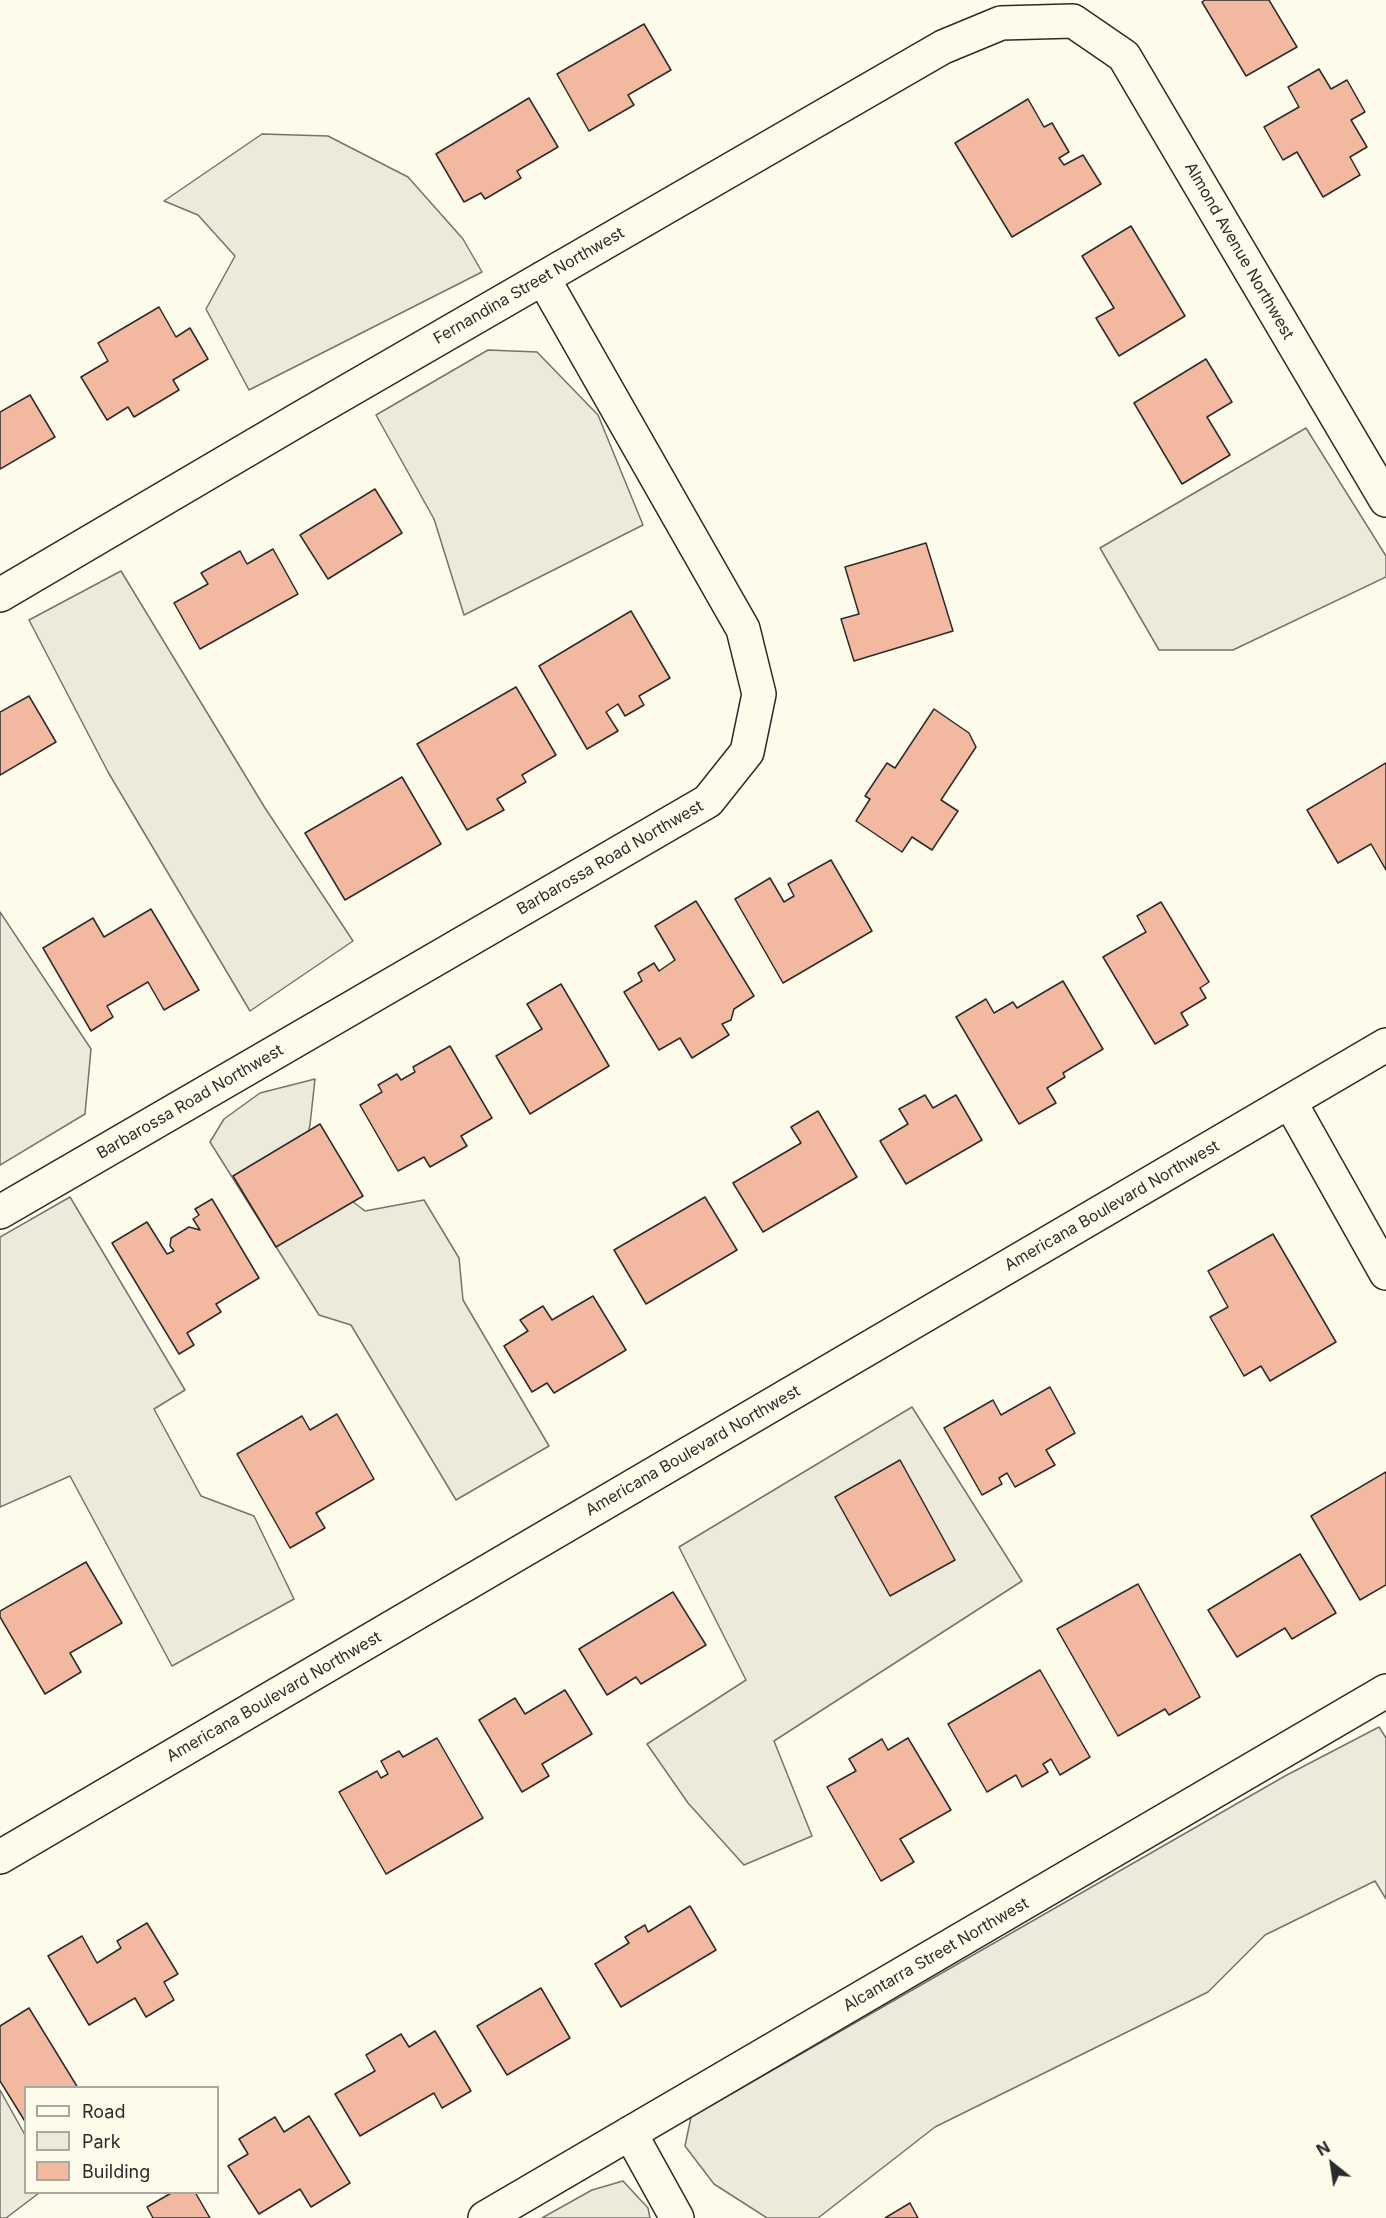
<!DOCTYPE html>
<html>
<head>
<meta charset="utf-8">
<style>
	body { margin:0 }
	#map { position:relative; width:1386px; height:2218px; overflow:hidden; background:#fdfbea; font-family:Inter,sans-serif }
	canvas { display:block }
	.legend { position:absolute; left:24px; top:2086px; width:195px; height:108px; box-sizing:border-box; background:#fdfbea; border:2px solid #a9a89e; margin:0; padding:8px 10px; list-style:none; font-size:18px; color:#2b2b2b }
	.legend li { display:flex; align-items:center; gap:12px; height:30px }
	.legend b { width:30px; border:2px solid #a9a89e }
	.north { position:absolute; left:1302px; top:2134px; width:60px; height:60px; -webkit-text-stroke:4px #fdfbea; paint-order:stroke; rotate:330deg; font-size:16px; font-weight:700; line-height:24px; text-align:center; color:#2b2b2b }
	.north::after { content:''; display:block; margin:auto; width:21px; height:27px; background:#2b2b2b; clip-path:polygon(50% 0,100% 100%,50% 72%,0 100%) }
</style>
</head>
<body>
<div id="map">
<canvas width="1386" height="2218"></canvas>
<ul class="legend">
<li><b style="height:8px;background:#fdfbea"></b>Road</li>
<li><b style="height:16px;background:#ecebdb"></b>Park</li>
<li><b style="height:16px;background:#f2b8a0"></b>Building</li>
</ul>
<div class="north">N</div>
</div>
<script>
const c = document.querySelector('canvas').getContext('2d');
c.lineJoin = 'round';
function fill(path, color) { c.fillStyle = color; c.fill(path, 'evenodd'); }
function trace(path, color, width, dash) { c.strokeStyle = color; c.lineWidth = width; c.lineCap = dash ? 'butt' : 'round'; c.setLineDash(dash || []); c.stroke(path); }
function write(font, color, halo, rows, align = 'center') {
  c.font = font + ' Inter,sans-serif'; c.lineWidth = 4.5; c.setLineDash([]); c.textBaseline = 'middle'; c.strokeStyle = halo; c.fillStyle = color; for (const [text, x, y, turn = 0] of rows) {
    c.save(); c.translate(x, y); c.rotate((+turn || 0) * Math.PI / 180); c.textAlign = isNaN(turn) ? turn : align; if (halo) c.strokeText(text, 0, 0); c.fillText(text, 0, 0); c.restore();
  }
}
const green = new Path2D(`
	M262,134L328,136L408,177L463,239L482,272L249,390L206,309L235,256L198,215L164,201Z
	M488,350L537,352L598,415L643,525L464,615L434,519L376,415Z
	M1306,428L1386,556V577L1233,650H1159L1100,548Z
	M121,571L265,808L353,941L250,1011L108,772L29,620Z
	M0,912L91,1049L85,1114L0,1165Z
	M315,1079L310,1125L301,1162L365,1211L424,1200L459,1258L463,1300L549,1446L456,1500L351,1325L319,1315L210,1142L224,1119L260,1093Z
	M70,1197L185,1390L154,1409L201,1496L254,1516L294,1599L172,1666L70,1476L0,1507V1237Z
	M912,1407L1022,1581L774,1741L812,1836L744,1865L688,1803L647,1744L746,1680L679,1547Z
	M1379,1727L1386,1738V1899L1375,1881L1265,1935L1208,1992L935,2127L818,2218H767L714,2184L685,2146L691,2117L1285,1776Z
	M0,2090L25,2135L26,2192L39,2193L6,2218H0Z
	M623,2181L648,2208L650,2218H542L592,2190Z`);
fill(green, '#ecebdb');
trace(green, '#74746e', 1.5);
const building = new Path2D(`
	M1205,0H1269L1297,47L1246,76L1202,2Z
	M644,24L671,70L628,95L634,105L589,131L557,74Z
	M1319,69L1331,89L1347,80L1365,112L1351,120L1367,147L1350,157L1360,175L1323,197L1297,152L1283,160L1264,127L1299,107L1288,87Z
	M529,98L558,147L517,171L521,178L485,199L481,193L464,202L436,154Z
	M1028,99L1044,127L1052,123L1069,152L1059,158L1064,165L1083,155L1101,184L1012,237L955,143Z
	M1131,226L1185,316L1119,356L1096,318L1114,308L1082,256Z
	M159,307L176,337L190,328L208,359L173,380L179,390L134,417L128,407L107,420L81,377L108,361L98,343Z
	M1206,359L1232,402L1207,417L1230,455L1182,484L1134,403Z
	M30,395L55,437L0,469V412Z
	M375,489L402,533L328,579L300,535Z
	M926,543L953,631L854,661L841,619L859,614L845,567Z
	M273,549L298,594L200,649L174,603L208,584L201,573L240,551L247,564Z
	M631,611L670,678L639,696L644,705L625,716L618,704L606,712L618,731L587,749L539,666Z
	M516,687L556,755L522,775L526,782L497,799L504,810L467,830L417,744Z
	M29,696L56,742L0,775V712Z
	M934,709L969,733L976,747L941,800L958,811L932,850L912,837L902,852L856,821L870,799L865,796L887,763L895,768Z
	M1386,763V870L1371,844L1338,863L1307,810Z
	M402,777L441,844L345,900L305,833Z
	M831,860L872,931L783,983L735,899L770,878L784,902L794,896L788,884Z
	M696,901L754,996L734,1009L731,1020L722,1024L729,1035L692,1058L680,1038L659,1050L624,992L642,981L638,973L654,963L659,971L675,960L655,926Z
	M1161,902L1209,982L1200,988L1206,998L1181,1013L1188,1025L1155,1044L1103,957L1146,932L1137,916Z
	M151,909L199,990L164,1010L148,982L107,1006L113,1017L91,1031L43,948L93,918L104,937Z
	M1063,981L1103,1049L1063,1073L1065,1077L1047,1088L1056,1103L1019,1124L956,1017L986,999L994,1013L1013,1002L1017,1008Z
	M561,984L609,1066L530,1114L496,1056L542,1029L527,1004Z
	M450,1046L492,1118L461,1136L467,1146L430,1167L424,1157L398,1171L360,1105L382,1092L378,1085L397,1074L401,1080L415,1072L413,1067Z
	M925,1095L933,1108L956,1095L982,1140L906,1184L880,1141L908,1124L899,1109Z
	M818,1111L857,1177L763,1232L733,1183L801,1143L791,1127Z
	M320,1124L363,1196L276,1247L233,1176Z
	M705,1197L737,1250L646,1304L614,1250Z
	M212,1199L259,1278L216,1304L221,1312L187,1333L194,1345L179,1354L112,1243L147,1222L167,1254L174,1251L170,1246L171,1238L189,1227L200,1230L193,1219L199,1215L195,1209Z
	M1273,1234L1336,1342L1270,1381L1261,1366L1244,1376L1210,1317L1228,1307L1208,1271Z
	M593,1296L626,1350L554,1393L547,1383L532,1392L504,1346L528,1331L520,1320L543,1306L552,1320Z
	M1050,1387L1075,1433L1046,1450L1055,1465L1015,1487L1007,1473L999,1478L1002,1484L982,1495L944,1428L993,1400L1001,1415Z
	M337,1414L374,1479L316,1513L325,1528L290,1548L237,1454L302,1416L310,1430Z
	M900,1460L955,1560L890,1596L835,1497Z
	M1386,1472V1585L1360,1600L1311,1516Z
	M1300,1554L1336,1613L1292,1639L1285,1628L1237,1657L1208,1610Z
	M86,1562L122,1623L70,1653L81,1672L45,1694L0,1617V1611Z
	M1138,1584L1200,1697L1169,1715L1165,1709L1118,1736L1057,1629Z
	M673,1592L706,1645L641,1684L636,1677L607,1695L579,1649Z
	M1040,1670L1090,1757L1060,1775L1051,1759L1043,1764L1048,1772L1022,1787L1016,1775L987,1792L948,1724Z
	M565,1690L592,1734L542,1764L549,1776L522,1792L479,1720L515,1698L525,1714Z
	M437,1738L483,1818L386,1874L339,1792L377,1771L381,1778L388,1774L381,1761L399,1751L403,1757Z
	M908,1738L951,1810L900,1839L914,1862L881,1881L827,1787L856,1771L849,1759L882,1739L888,1750Z
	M690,1906L716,1950L621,2007L595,1964L629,1943L625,1937L645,1925L648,1932Z
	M147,1923L178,1974L164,1982L174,2000L146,2017L135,1998L89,2025L48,1956L82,1936L97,1963L121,1948L117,1941Z
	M541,1988L570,2038L507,2075L477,2026Z
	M29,2008L78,2088H26V2123L0,2081V2026Z
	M435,2031L471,2091L442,2108L434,2093L360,2136L335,2094L375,2071L366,2055L401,2034L409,2047Z
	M309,2116L350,2183L311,2207L300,2189L259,2214L228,2166L248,2154L239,2139L275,2117L284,2132Z
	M173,2192H195L210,2218H153L147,2207Z
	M910,2203L918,2218H885Z`);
fill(building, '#f2b8a0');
trace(building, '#2b2b2b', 1.5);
const minor = new Path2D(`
	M0,595L301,418L943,47L1001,23L1073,21L1124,56L1386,500
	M1290,1102L1386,1273
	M0,1212L708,801L747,752L759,694L743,629L543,278
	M0,1857L1386,1045
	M630,2133L677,2218
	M485,2218L1386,1691`);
trace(minor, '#2b2b2b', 36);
trace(minor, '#fdfbea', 33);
write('16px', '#2b2b2b', '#fdfbea', [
	["Almond Avenue Northwest",1239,251,60],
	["Fernandina Street Northwest",529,286,-30],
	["Barbarossa Road Northwest",610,858,-30],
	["Barbarossa Road Northwest",190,1102,-30],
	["Americana Boulevard Northwest",1112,1206,-30],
	["Americana Boulevard Northwest",693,1451,-30],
	["Americana Boulevard Northwest",274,1697,-30],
	["Alcantarra Street Northwest",936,1955,-30]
]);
</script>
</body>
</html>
